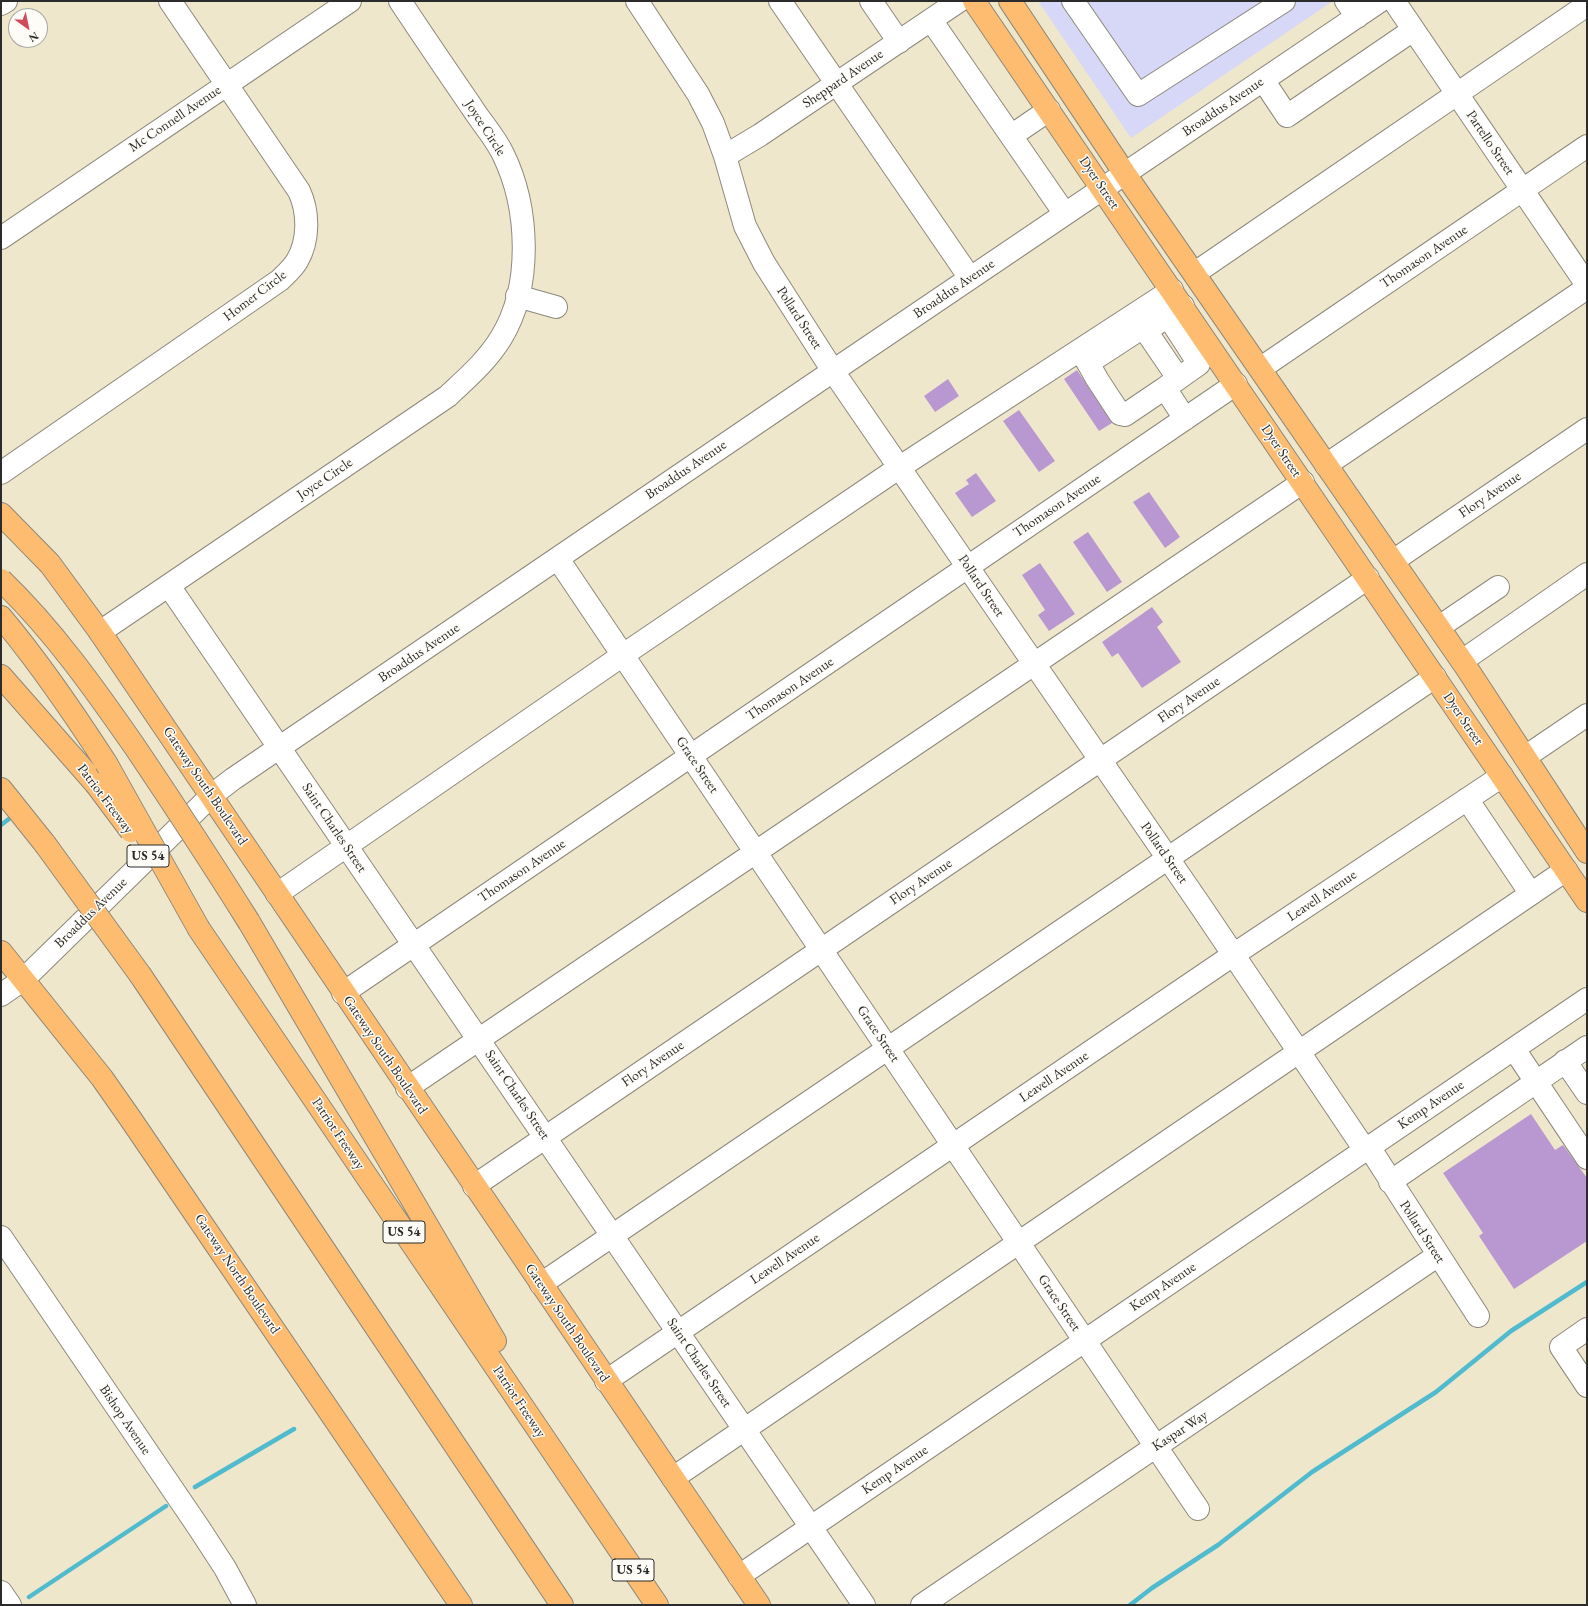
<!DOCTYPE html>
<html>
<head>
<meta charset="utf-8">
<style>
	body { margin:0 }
	#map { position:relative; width:1588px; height:1606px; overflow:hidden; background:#efe7cc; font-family:"EB Garamond",serif }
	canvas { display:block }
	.frame { position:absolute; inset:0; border:2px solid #2b2b2b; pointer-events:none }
	.north { position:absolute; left:8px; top:8px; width:40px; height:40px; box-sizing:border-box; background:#fdfcf7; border:1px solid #a9a8a5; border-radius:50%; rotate:147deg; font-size:11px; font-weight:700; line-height:16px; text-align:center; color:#2b2b2b }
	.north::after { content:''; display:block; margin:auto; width:14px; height:18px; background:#d1495b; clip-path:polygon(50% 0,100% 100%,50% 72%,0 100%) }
</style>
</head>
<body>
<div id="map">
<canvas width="1588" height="1606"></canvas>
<div class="frame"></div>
<div class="north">N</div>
</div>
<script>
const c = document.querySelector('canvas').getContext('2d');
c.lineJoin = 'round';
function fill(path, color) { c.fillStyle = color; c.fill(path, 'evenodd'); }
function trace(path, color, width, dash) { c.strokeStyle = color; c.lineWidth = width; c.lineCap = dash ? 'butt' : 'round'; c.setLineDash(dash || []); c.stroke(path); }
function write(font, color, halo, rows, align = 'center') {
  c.font = font + ' "EB Garamond",serif'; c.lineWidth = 3; c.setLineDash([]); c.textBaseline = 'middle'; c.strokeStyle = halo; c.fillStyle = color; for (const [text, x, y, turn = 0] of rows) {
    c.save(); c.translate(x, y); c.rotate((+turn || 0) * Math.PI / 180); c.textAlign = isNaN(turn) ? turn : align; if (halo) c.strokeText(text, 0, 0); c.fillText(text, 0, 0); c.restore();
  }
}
fill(new Path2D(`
	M1038,1H1333L1131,138Z`), '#d7d7f8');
trace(new Path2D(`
	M1,825L14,815
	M195,1487L294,1429
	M29,1597L166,1506
	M1130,1605L1152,1588L1218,1545L1312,1472L1436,1392L1511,1331L1587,1282`), '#50bace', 4.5);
fill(new Path2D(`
	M1077,370L1112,423L1099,431L1064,379Z
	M948,379L959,396L935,412L924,396Z
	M1019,410L1055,461L1039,472L1003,421Z
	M976,473L996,501L972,517L955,493L969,484L966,480Z
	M1149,492L1180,537L1165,548L1133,502Z
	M1088,532L1122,582L1107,592L1073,542Z
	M1040,563L1075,614L1049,631L1038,615L1045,610L1022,575Z
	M1152,607L1163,622L1157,627L1181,662L1142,688L1118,653L1112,657L1102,642Z
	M1531,1114L1555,1150L1563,1145L1587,1178V1241L1514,1289L1479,1236L1483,1233L1443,1173Z`), '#b998d1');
const minor = new Path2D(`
	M637,1L698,94L713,123L725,156L745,226L764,263L833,371L1202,908L1365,1150
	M780,1L970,278
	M871,1L899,42
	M1073,1L1138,95L1284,1
	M1346,1L1357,17
	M1394,1L1587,285
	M1,4L6,1
	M931,20L1065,214
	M1263,80L1287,116L1413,30
	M1011,136L1049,110
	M725,156L760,135L959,1
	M1,238L350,1
	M1195,273L1587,5
	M517,296L556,307
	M1183,306L1168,316L1199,364L1165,388L1185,419
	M1168,316L1146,331L1178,378
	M1080,351L1088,363L1134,333
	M1088,363L1097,379L1120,414L1125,415L1165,388
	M1261,368L1587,146
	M1326,465L1587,288
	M1,473L280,280C286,274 293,268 297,261C309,241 309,212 299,191L170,1
	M558,559L1198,1509
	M1393,561L1587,429
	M169,586L864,1605
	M1439,627L1498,587
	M100,632L448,396C467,378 487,361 501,338C533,286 529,207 503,154C495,137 481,122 471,106C447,71 423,36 400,1
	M1462,661L1587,574
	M1525,757L1587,715
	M1467,799L1531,894
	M277,894L623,655L900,467L1172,290
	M343,993L1236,384
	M1,995L24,979L212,795L233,779L833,371L1380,1
	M1514,1049L1587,1158
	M1565,1061L1587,1093
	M407,1088L1303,482
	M1369,1147L1478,1316
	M1390,1182L1587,1047
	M474,1186L1368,578
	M1,1237L199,1528L225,1568L245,1605
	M541,1284L1435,677
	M1587,1329L1561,1347L1587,1386
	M606,1381L1233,955L1502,776
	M673,1478L1566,870
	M739,1576L1587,999
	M1,1592L10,1605
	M922,1605L1437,1256`);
const major = new Path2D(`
	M974,1L1587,901
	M1010,1L1125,174L1466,667L1587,852
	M1,514L50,564L100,632L759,1605
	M1,952L102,1078L130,1118L461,1605`);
const highway = new Path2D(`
	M1,617C40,663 73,712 106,763
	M1,676L96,784
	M1,789L45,844
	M249,922L495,1341
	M199,929L657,1605
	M141,976L562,1605`);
trace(minor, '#8d897c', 24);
trace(major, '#8d897c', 24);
trace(highway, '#8d897c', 24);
trace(minor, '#fff', 22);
trace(major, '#fdbc70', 22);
trace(highway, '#fdbc70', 22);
const highwayBridge = new Path2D(`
	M1,580C53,630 94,688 135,747C174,805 212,863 249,922
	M106,763L199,929
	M96,784L131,831
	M45,844L141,976`);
trace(highwayBridge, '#8d897c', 24, []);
trace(highwayBridge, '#fdbc70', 22);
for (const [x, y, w] of [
	[148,856,42],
	[404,1232,42],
	[633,1570,42]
]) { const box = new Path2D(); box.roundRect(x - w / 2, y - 11, w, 22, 3); c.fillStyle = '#fdfcf7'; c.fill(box); trace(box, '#2b2b2b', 1); }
write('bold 13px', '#2b2b2b', null, [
	["US 54",148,856],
	["US 54",404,1232],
	["US 54",633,1570]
]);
write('14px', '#2b2b2b', '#fdfcf7', [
	["Sheppard Avenue",843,79,-34],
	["Broaddus Avenue",1223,107,-34],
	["Mc Connell Avenue",175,119,-34],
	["Joyce Circle",485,128,57],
	["Partello Street",1490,143,56],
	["Dyer Street",1099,183,56],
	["Thomason Avenue",1424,257,-34],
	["Broaddus Avenue",954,289,-34],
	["Homer Circle",255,296,-37],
	["Pollard Street",799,318,57],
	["Dyer Street",1281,451,56],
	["Broaddus Avenue",686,470,-34],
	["Joyce Circle",325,479,-34],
	["Flory Avenue",1490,495,-34],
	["Thomason Avenue",1057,506,-34],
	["Pollard Street",981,586,56],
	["Broaddus Avenue",419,653,-34],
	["Thomason Avenue",790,689,-34],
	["Flory Avenue",1189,700,-34],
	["Dyer Street",1463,719,56],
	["Grace Street",697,765,56],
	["Gateway South Boulevard",205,786,56],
	["Patriot Freeway",105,799,53],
	["Saint Charles Street",334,828,56],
	["Pollard Street",1164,853,55],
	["Thomason Avenue",522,871,-34],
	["Flory Avenue",921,882,-34],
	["Leavell Avenue",1322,896,-34],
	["Broaddus Avenue",91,913,-44],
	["Grace Street",878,1034,56],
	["Gateway South Boulevard",385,1055,56],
	["Flory Avenue",653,1064,-34],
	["Leavell Avenue",1054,1077,-34],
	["Saint Charles Street",517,1095,56],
	["Kemp Avenue",1431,1105,-34],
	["Patriot Freeway",338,1134,56],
	["Pollard Street",1422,1232,57],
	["Leavell Avenue",785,1259,-34],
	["Gateway North Boulevard",237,1274,56],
	["Kemp Avenue",1163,1287,-34],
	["Grace Street",1059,1303,56],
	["Gateway South Boulevard",567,1323,56],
	["Saint Charles Street",699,1363,56],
	["Patriot Freeway",519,1402,56],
	["Bishop Avenue",125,1420,56],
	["Kaspar Way",1180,1431,-33],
	["Kemp Avenue",895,1470,-34]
]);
</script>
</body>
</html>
